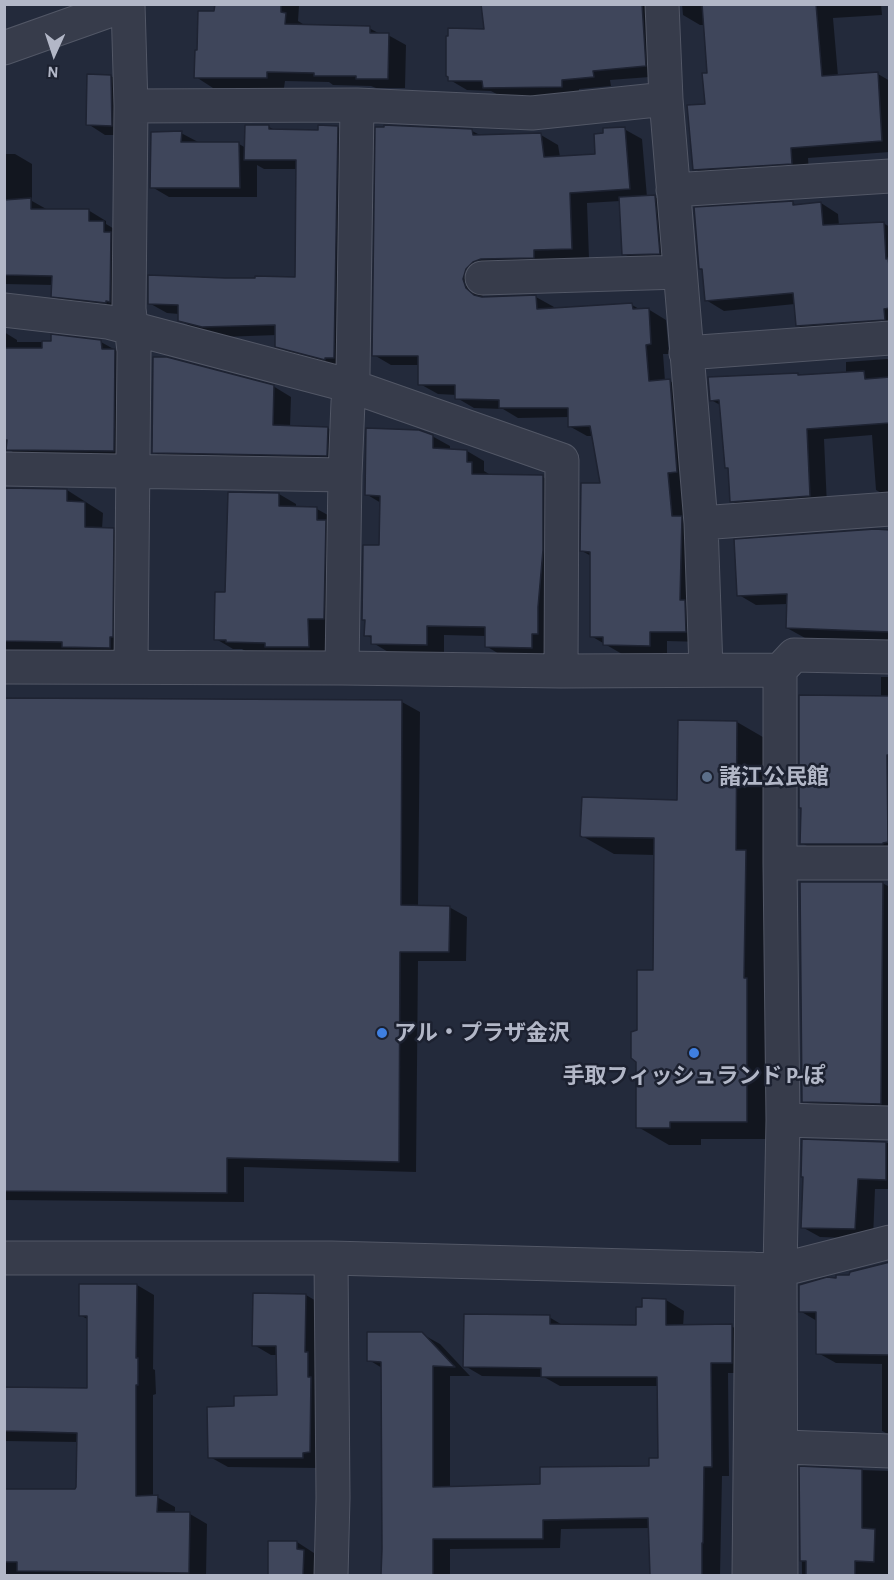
<!DOCTYPE html>
<html>
<head>
<meta charset="utf-8">
<style>
	body { margin:0 }
	#map { position:relative; width:894px; height:1580px; overflow:hidden; background:#232a3b; font-family:"Alegreya Sans",sans-serif }
	canvas { display:block }
	.frame { position:absolute; inset:0; border:6px solid #b2b7c7; pointer-events:none }
	.north { position:absolute; left:24px; top:24px; width:60px; height:60px; -webkit-text-stroke:4px #1c2130; paint-order:stroke; rotate:183deg; font-size:16px; font-weight:700; line-height:24px; text-align:center; color:#b2b7c7 }
	.north::after { content:''; display:block; margin:auto; width:21px; height:27px; background:#b2b7c7; clip-path:polygon(50% 0,100% 100%,50% 72%,0 100%) }
</style>
</head>
<body>
<div id="map">
<canvas width="894" height="1580"></canvas>
<div class="frame"></div>
<div class="north">N</div>
</div>
<script>
const c = document.querySelector('canvas').getContext('2d');
c.lineJoin = 'round';
function fill(path, color) { c.fillStyle = color; c.fill(path, 'evenodd'); }
function trace(path, color, width, dash) { c.strokeStyle = color; c.lineWidth = width; c.lineCap = dash ? 'butt' : 'round'; c.setLineDash(dash || []); c.stroke(path); }
function write(font, color, halo, rows, align = 'center') {
  c.font = font + ' "Alegreya Sans","Noto Sans JP",sans-serif'; c.lineWidth = 5; c.setLineDash([]); c.textBaseline = 'middle'; c.strokeStyle = halo; c.fillStyle = color; for (const [text, x, y, turn = 0] of rows) {
    c.save(); c.translate(x, y); c.rotate((+turn || 0) * Math.PI / 180); c.textAlign = isNaN(turn) ? turn : align; if (halo) c.strokeText(text, 0, 0); c.fillText(text, 0, 0); c.restore();
  }
}
fill(new Path2D(`
	M238,4H295L299,6L298,21L303,24V26L369,28L382,35H388L406,45L405,88H376L371,86L333,85L329,82L285,81L284,88H213L196,77L199,51L216,13Z
	M483,4H664L663,76L610,80L611,86L579,89V96L502,97L491,91L467,90L450,80L485,30Z
	M682,4H881L882,15L833,18L838,76L878,74L890,81V152L808,158L809,173L712,179L695,169L707,105L709,74L705,25H700L683,15Z
	M111,76L129,86V135H105L88,124Z
	M269,127L275,130L319,131L338,127L355,138L342,367L295,356L277,346V335L221,337L197,330L179,320V314L167,313L149,303L225,279L296,278L297,169H264L257,165V197H169L152,187L181,133L200,143L239,144L246,148Z
	M624,129L642,139L647,197H655L673,207L677,263L641,264L624,254L620,201L587,203L589,258L551,260L481,289L483,298L536,297L554,307V310L632,305L641,310L648,309L666,320L669,354H663L665,381H670L688,391L703,642L667,641V655L622,654L591,636V556L582,551L601,485L593,436H587L569,426V417L518,418L503,409L474,408L457,398V395L438,394L420,384V365H391L374,355L472,131L482,136L541,135L558,145L560,157L597,155Z
	M4,154H15L32,164V201L48,210H88L106,221V224L121,233L128,311L71,306L53,296V285L4,284Z
	M793,203L798,206L821,203L838,214L839,226L883,223L890,227V330L815,335L797,325L795,304L724,311L706,300L704,271L700,269Z
	M4,332L17,340V342H101L119,352L132,460H26L8,449H4Z
	M887,359L890,360V498L876,490L872,435L824,439L827,506L749,511L732,501L730,469L726,467L722,406L711,400L797,374L801,376L846,373V362Z
	M273,386L291,397L290,427L328,428L345,438L344,465L171,462L153,452Z
	M432,436L450,446V450L467,451L484,461V471L489,474V476L543,477L560,487L549,657H504L486,646V636L444,635V654L390,653L373,643V639L366,635L380,547L381,503L366,494Z
	M4,490H67L103,513L102,529H113L131,539L128,657L73,651L11,650V656H4Z
	M279,494L296,504V508L317,509L335,519L341,628H326V657L245,651L242,649H233L216,639L227,594Z
	M890,529V640L805,638L787,628L788,604L756,605L739,595L736,541Z
	M881,677H890V854H820L802,843L881,697Z
	M4,700L402,702L420,712L418,907H449L467,917L466,961H418L416,1172L244,1167V1202L4,1200Z
	M737,722L768,740L777,1139H701V1145H669L638,1127V1030L654,971L655,855L614,854L582,836L678,802Z
	M882,883L890,887V1113L821,1111L804,1101Z
	M804,1141L890,1143V1189H875L873,1239L820,1237L802,1227Z
	M890,1264V1435L882,1431V1364L836,1363L818,1353L817,1321L800,1311L850,1277Z
	M137,1285L154,1295L153,1369L155,1370L156,1394L153,1395V1497H157L175,1507V1514H190L207,1524L206,1576H4V1491L75,1490L78,1488V1442L4,1441V1388L89,1389V1320L80,1315Z
	M306,1295L323,1305L320,1468L228,1467L210,1457L236,1408L278,1397L277,1355H271L254,1345Z
	M666,1300L684,1311L683,1327L731,1326L749,1336L750,1373H728L729,1476H722L720,1576H651L650,1528L561,1529L560,1548L450,1549V1576H383L382,1368L369,1360L422,1334L440,1344L470,1376H450V1488L541,1486L650,1468L659,1460V1386H560L544,1377L482,1376L465,1366L549,1317L564,1326L638,1327Z
	M801,1468L890,1471V1576H802Z
	M297,1542L314,1553V1558L321,1561V1576H272L269,1574Z`), '#0007');
const building = new Path2D(`
	M215,4H281V12L286,13L285,24L370,26V33H389L388,79H356V76H314V73L267,72V78H194L195,50H197L198,11H214Z
	M481,4H642L646,66L593,71L594,77L562,80V87L483,88L482,81H448V77L446,76V36H448V28L484,29Z
	M702,4H816L822,76L878,72L882,141L791,148L792,164L693,170L687,105L705,104L702,73H707Z
	M87,74L111,75L112,126L86,125Z
	M245,125H269V129L318,130V125L338,126L334,358H325V360L275,347V325L202,327L178,321V305L148,304V275L225,278H255V276L295,277L296,160H244Z
	M384,125L472,129L473,135L541,133L544,157L595,154L594,134L603,133V128L625,127L630,189L570,193L572,249L534,250V258L481,259L473,262L466,269L463,279L466,288L474,295L482,297L536,295L537,309L632,303L633,309L649,308L651,344L646,345L649,381L670,379L677,472L668,473L672,516H682L680,600H685L686,632H650V646L603,645V637H590V552L580,551L581,483H600L590,426L568,427V408H499V400L455,399V385H418V356H372L375,127H384Z
	M182,131L181,142H239L240,188H150L151,132Z
	M655,195L660,254L622,255L619,197Z
	M31,198V209H89V221H104V232H111L110,302L106,301V303L51,297L52,276L4,275V200Z
	M793,201V205L821,202L823,225L884,222L886,259L888,258L890,273V308L884,309L885,320L796,326L793,293L705,301L702,269H699L694,207Z
	M51,334L101,340L102,349H115L114,451L6,450L7,440H4L5,348H42V341H51Z
	M153,357H167L274,385L273,425L328,427L327,456L152,453Z
	M864,371L865,379L890,377V423L807,429L810,496L730,502L728,468H725L719,400L710,401L708,377L798,373V375Z
	M366,428L419,430L433,435V448L467,450V462H472V474L543,475V550L538,607V634H532V648L485,647V627L427,626V645L371,644V636H364L365,620H362L363,545H379L380,496L365,495Z
	M5,488L67,489V501L85,502V527L114,528L113,637H110V648L62,647V642L4,641Z
	M228,492L279,493V506L317,507V520H326L324,619H308L309,647H265V643L226,642V640H214L215,592H225Z
	M875,529L890,530V632L786,628L787,594L737,596L734,539Z
	M799,695L890,696V755H887L888,842L883,843V844H800L801,808H799Z
	M4,698L402,700L401,905L450,906L449,952H400L399,1162L227,1158V1193L4,1191Z
	M678,720L737,721L736,850H746L744,978H747V1122H670V1128H636V1062L631,1058V1032L637,1030V970H653L654,838L582,837L580,836L582,797L677,800Z
	M800,882H883L881,1104L802,1102Z
	M802,1139L886,1142V1180L858,1179L855,1229L801,1228L803,1177H801Z
	M890,1262V1355L816,1354V1312H799V1285L827,1277L836,1278V1275H849L850,1272Z
	M79,1284H137L136,1358H138V1385H136V1496L158,1495L157,1512H190L189,1573L17,1571V1562H4V1489H75L76,1487L77,1433L4,1431V1387L87,1388V1316H79Z
	M253,1293L306,1294L305,1352H308V1377H311L310,1452L303,1453V1458H208L207,1407L234,1406V1396L277,1395L276,1346H252Z
	M642,1298L666,1299V1325L732,1324V1363H711L712,1467H704L703,1543H702V1575H650L648,1518L543,1520V1539H433V1575H381L382,1549L381,1362L367,1361V1332H422L455,1367L433,1366V1487L540,1484V1467L649,1466V1458H658L657,1377H541V1368L463,1367L464,1314L550,1315V1324L636,1325V1307H642Z
	M799,1466L862,1469V1528L875,1529L874,1562L855,1561V1575H806V1561H800Z
	M268,1541H297V1549L304,1550L303,1575H268Z`);
fill(building, '#3f465b');
trace(building, '#1e2332', 1.5);
const minor = new Path2D(`
	M128,4L131,106L129,309L134,351L131,667
	M4,48L128,4
	M666,99L701,523L706,669
	M131,106L357,105L532,113L666,99L662,4
	M673,190L890,176
	M482,278L680,272
	M4,310L108,322L351,386L562,460L561,671
	M686,353L890,338
	M4,469L345,475
	M701,523L890,509
	M4,667L342,668L561,671L780,670L794,655L890,657
	M342,668L345,475L348,402L353,374L357,105
	M780,670V863L783,1120L780,1270L781,1576
	M780,863H890
	M783,1120L890,1123
	M4,1258H331L780,1270L890,1242
	M759,1446L890,1451
	M331,1576L333,1498L331,1258
	M749,1576L752,1269`);
trace(minor, '#525766', 35);
trace(minor, '#373c4b', 33);
for (const [x, y, r, color] of [
	[707,777,6,"#5c6f8a"],
	[382,1033,6,"#3f7fe0"],
	[694,1053,6,"#3f7fe0"]
]) { const dot = new Path2D(); dot.arc(x, y, r, 0, 2 * Math.PI); c.fillStyle = color; c.fill(dot); trace(dot, '#1c2130', 2); }
write('bold 22px', '#b2b7c7', '#1c2130', [
	["諸江公民館",719,777],
	["アル・プラザ金沢",394,1033],
	["手取フィッシュランド P-ぽ",694,1076,"center"]
], 'left');
</script>
</body>
</html>
